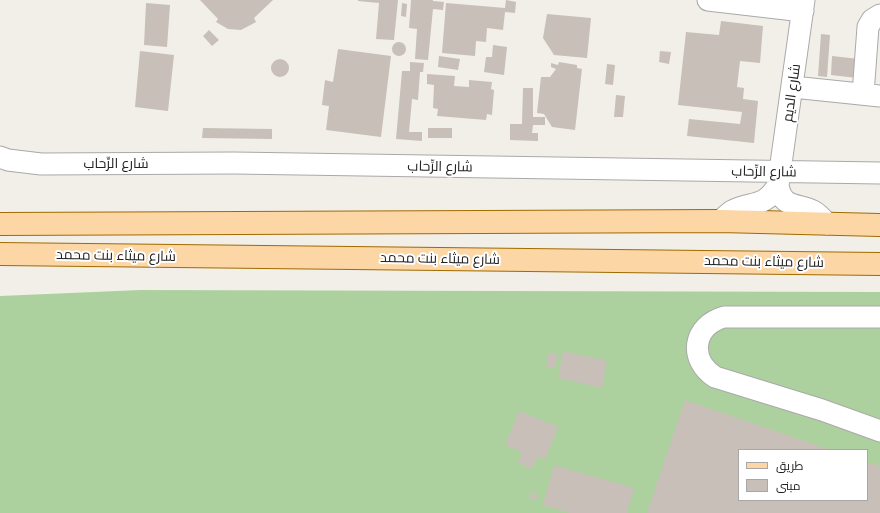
<!DOCTYPE html>
<html>
<head>
<meta charset="utf-8">
<style>
	body { margin:0 }
	#map { position:relative; width:880px; height:513px; overflow:hidden; background:#f2efe9; font-family:Karla,Cairo,sans-serif }
	canvas { display:block }
	.legend { position:absolute; left:738px; top:449px; width:130px; height:52px; box-sizing:border-box; background:#fff; border:1px solid #a7a7a7; margin:0; padding:5px 7px; list-style:none; font-size:12px; color:#222 }
	.legend li { display:flex; align-items:center; gap:8px; height:20px }
	.legend b { width:20px; border:1px solid #a7a7a7 }
</style>
</head>
<body>
<div id="map">
<canvas width="880" height="513"></canvas>
<ul class="legend">
<li><b style="height:5px;background:#fcd6a4"></b>طريق</li>
<li><b style="height:11px;background:#c7bfb8"></b>مبنى</li>
</ul>
</div>
<script>
const c = document.querySelector('canvas').getContext('2d');
c.lineJoin = 'round';
function fill(path, color) { c.fillStyle = color; c.fill(path, 'evenodd'); }
function trace(path, color, width, dash) { c.strokeStyle = color; c.lineWidth = width; c.lineCap = dash ? 'butt' : 'round'; c.setLineDash(dash || []); c.stroke(path); }
function write(font, color, halo, rows, align = 'center') {
  c.font = font + ' Karla,Cairo,sans-serif'; c.lineWidth = 4; c.setLineDash([]); c.textBaseline = 'middle'; c.strokeStyle = halo; c.fillStyle = color; for (const [text, x, y, turn = 0] of rows) {
    c.save(); c.translate(x, y); c.rotate((+turn || 0) * Math.PI / 180); c.textAlign = isNaN(turn) ? turn : align; if (halo) c.strokeText(text, 0, 0); c.fillText(text, 0, 0); c.restore();
  }
}
fill(new Path2D(`
	M140,290L880,292V513H0V296ZM739,450H867V500H739Z`), '#add19e');
fill(new Path2D(`
	M200,0H273L254,18L256,22L241,30L228,29L216,22L218,19Z
	M358,0H398L394,40L376,39L379,3L358,1Z
	M411,0H433V1L444,2L443,10L433,9L428,60L415,59L417,29L409,28Z
	M506,0L516,2L515,13L505,12L503,30L487,28L486,42L476,41L475,56L442,53L446,3L505,8Z
	M146,3L170,5L167,47L144,45Z
	M402,3L407,4L406,17L401,16Z
	M547,14L591,18L587,58L554,55L543,38Z
	M721,21L763,26L760,63L740,61L737,87L744,88L743,99L758,101L754,143L687,136L689,119L740,124L742,112L678,105L686,32L719,35Z
	M209,30L219,40L212,46L203,36Z
	M821,34L830,35L827,77L818,76Z
	M392 49a7 7 0 1 1 14 0a7 7 0 1 1-14 0Z
	M493,45L507,47L504,75L484,72L486,57H492Z
	M338,49L391,56L381,137L326,130L329,106L322,105L325,80L333,82Z
	M140,51L174,55L168,111L135,107Z
	M660,51L671,52L669,64L659,62Z
	M439,56L460,59L458,70L438,67Z
	M832,56L859,59L857,78L831,75Z
	M271 68a9 9 0 1 1 18 0a9 9 0 1 1-18 0Z
	M410,62L424,63L423,72H420L418,100L412,99L409,132H422V141L396,139L402,71H410Z
	M559,62L577,65V68L582,69L575,130L552,127L544,114L537,113L541,77H550L556,69L551,67V63L558,65Z
	M607,64L615,65L613,85L605,84Z
	M427,74L455,76L454,86L469,87V80L492,82L491,89L494,90L492,115L487,114L486,120L437,116L438,109L433,108L434,85L427,84Z
	M523,88H533V117H545V125H533L532,133H538V141L510,140V124H522Z
	M616,95L625,96L623,117H614Z
	M203,128L272,129V139L202,138Z
	M428,128H452V138H428Z
	M563,351L607,361L602,388L558,378Z
	M548,353L558,354L555,368L546,366Z
	M685,400L831,450H739V500H867V462L880,466V513H647Z
	M519,411L558,427L545,460L537,457L532,469L518,463L522,452L505,445Z
	M554,465L634,488L627,513H570L543,505Z
	M532,492L538,495L536,500L529,498Z`), '#c7bfb8');
const minor = new Path2D(`
	M708,0L803,11
	M804,0L778,185C782,209 797,203 813,211C819,214 823,219 827,224
	M793,87L880,96
	M863,94L868,27L872,20L880,15
	M0,157L8,160L41,164L234,163L880,173
	M720,221C724,218 728,214 732,211C752,200 763,210 778,185
	M880,317H724C693,326 688,359 715,377L822,410L880,431`);
const major = new Path2D(`
	M0,224L720,221L880,225
	M0,254L880,264`);
trace(minor, '#a9a9a9', 23);
trace(major, '#a06b00', 24);
trace(minor, '#fff', 21);
trace(major, '#fcd6a4', 22);
write('14px', '#222', '#fff', [
	["شارع الديم",792,93,-82],
	["شارع الرِّحاب",116,164],
	["شارع الرِّحاب",440,167,1],
	["شارع الرِّحاب",764,172,1],
	["شارع ميثاء بنت محمد",116,256,1],
	["شارع ميثاء بنت محمد",440,259,1],
	["شارع ميثاء بنت محمد",764,262,1]
]);
</script>
</body>
</html>
